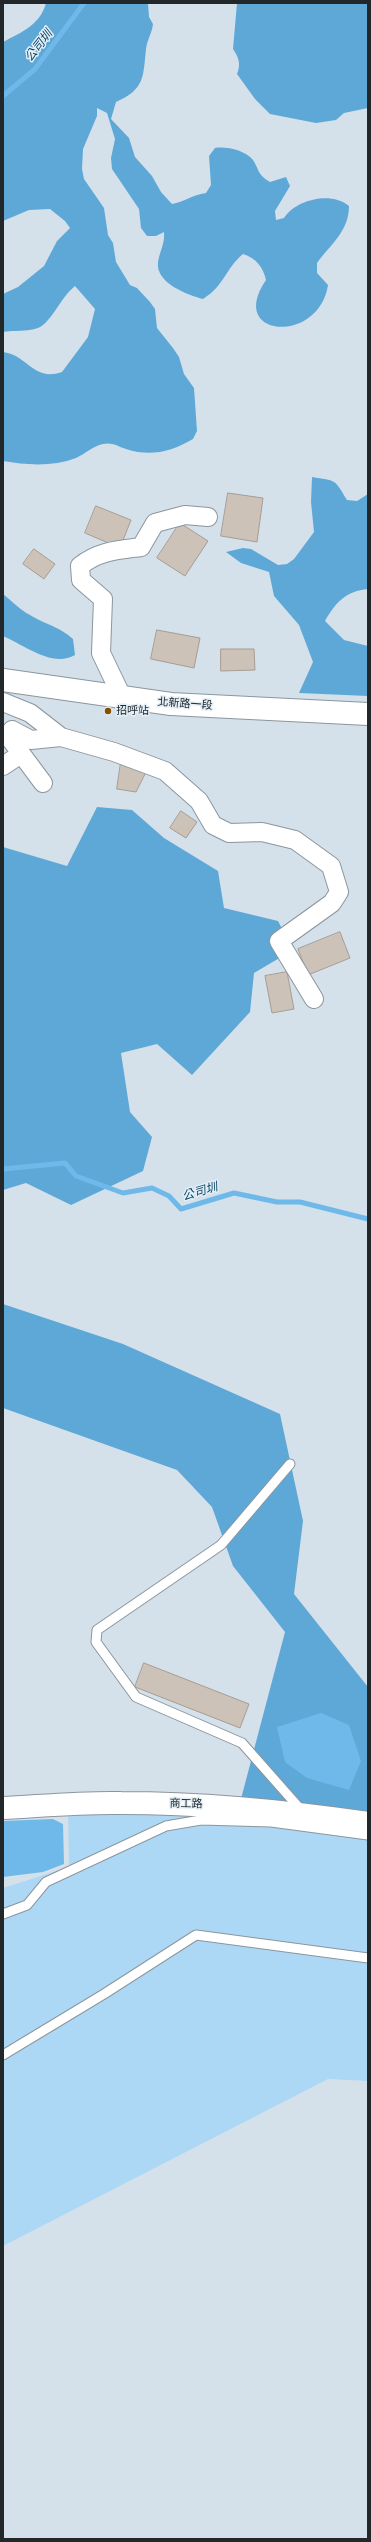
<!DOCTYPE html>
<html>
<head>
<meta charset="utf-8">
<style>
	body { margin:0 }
	#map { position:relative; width:371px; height:2542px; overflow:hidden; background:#d5e1ea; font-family:"Fira Sans",sans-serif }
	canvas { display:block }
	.frame { position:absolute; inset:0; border:4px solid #22272a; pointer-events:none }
</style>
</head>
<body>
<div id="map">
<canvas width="371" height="2542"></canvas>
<div class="frame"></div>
</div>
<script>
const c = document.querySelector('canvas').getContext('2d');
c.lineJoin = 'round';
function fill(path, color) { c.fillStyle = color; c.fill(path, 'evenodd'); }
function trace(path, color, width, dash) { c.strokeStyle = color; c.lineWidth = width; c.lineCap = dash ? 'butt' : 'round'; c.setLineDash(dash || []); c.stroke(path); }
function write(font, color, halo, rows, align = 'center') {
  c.font = font + ' "Fira Sans","Noto Sans TC",sans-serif'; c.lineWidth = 3; c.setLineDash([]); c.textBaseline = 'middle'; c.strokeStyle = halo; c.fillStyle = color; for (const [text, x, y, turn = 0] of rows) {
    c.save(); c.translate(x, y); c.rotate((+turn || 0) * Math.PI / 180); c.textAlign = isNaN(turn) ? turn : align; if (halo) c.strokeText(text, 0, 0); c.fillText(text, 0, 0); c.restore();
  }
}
fill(new Path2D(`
	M68,1811L238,1817L368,1833V2081L328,2079L3,2246V1888L69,1867Z`), '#acd8f6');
fill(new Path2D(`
	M46,3H148L149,17L153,24C152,33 147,40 146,49C143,77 145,89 116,102L111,119L129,138L135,157L152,176L161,192L172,204C184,202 192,195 206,193L211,185L209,156L215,148C226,146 245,150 253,160C260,171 257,174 270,182L286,177L290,186L275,211L276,220L284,218C296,199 332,191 349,206C349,231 331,244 317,263V273L328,285C319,345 226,338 266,280C263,267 256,258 243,254C225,269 225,285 203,299C188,295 155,283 158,262C160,250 165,244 164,232L156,236H147L141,228L139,209L112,169L111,158L115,139L107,113L97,108V116L83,149L82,169L84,179L104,208L108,235L113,243L116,262L130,285L137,288L150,302L155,309L157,328L173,348L179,357L184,374L194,388L197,431L193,439C171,452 150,457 126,449C117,446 112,442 103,444C93,446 85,454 76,458C53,467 26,465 3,461V352C28,355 33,382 62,372L88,337L95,309L75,286C60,298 52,322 38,328C27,332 14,330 3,332V294L18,287L44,266L57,241L70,228L65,221L50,209L29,210L3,221V42C22,32 40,25 46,3Z
	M237,3H368V108L344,113L336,120L316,123L270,114L255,99L237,74C241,64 239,58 233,49Z
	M312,477C336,481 334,478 347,500L357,501L368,494V589C346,591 336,602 325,621L344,640L368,646V696L299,693L313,662L299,625L274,596L269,572L241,563L226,552L243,548L251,549L278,565L287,564L294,559L314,532L311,502Z
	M3,594C12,601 20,610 30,615C46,625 57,625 73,639L75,655C52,668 24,645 3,636Z
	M97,807L132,810L164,838L218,871L224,908L278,921L293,950L254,973L250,1012L192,1075L157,1044L121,1053L130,1112L152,1137L143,1171L71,1205L26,1183L3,1190V847L67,866Z
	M3,1304L123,1344L280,1414L303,1521L294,1594L368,1687V1826L237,1814L285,1632L233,1566L212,1507L177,1470L3,1408Z`), '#5ea8d8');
fill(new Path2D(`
	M321,1713L349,1725L361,1761L349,1790L307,1778L285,1762L277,1727Z
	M53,1819L63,1824L64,1864L43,1872L3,1877V1821Z`), '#6eb9ea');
trace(new Path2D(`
	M3,96L35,69L84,3
	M3,1169L65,1163L76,1176L123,1193L152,1188L169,1196L181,1209L234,1193L277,1202H300L368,1219`), '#6eb9ea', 5);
const building = new Path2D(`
	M228,493L263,498L257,542L221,536Z
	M96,506L131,520L120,548L85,533Z
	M180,523L208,541L185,576L157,558Z
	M34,549L55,564L44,579L23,564Z
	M157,630L200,638L194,668L151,659Z
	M221,649H254L255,670L221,671Z
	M121,762L148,768L136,792L117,789Z
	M181,811L197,822L186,838L170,828Z
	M340,932L350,958L308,975L298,949Z
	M287,972L294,1009L272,1013L265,976Z
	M144,1663L249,1704L240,1728L135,1687Z`);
fill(building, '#ccc2b8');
trace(building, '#a69c93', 1);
const service = new Path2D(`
	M290,1464L221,1545L97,1630L96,1642L136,1697L242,1743L302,1811
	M3,1914L27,1905L46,1882L166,1826L201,1820L271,1822L368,1835
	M3,2055L104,1994L196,1935L368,1958`);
const minor = new Path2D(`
	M122,697L101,653L103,599L81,580L80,566C98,551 118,550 141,547L155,523L185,515L208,517
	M3,702L30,713L61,737L114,752L165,771L199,801L213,825L229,833L262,832L295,840L331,866L339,892L332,903L279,941L314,999
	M3,766L21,754
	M43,783L11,740L12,730L31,740L61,737`);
const tertiary = new Path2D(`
	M3,1808C42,1806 82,1802 121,1803C204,1803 286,1811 368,1823`);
const secondary = new Path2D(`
	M3,680L171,704L368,714`);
trace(service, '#8b969e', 11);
trace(minor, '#8b969e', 20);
trace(tertiary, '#8b969e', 24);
trace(secondary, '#8b969e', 24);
trace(service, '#fff', 9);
trace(minor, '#fff', 18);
trace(tertiary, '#fff', 22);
trace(secondary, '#fff', 22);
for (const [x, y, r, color] of [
	[108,711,4,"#875000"]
]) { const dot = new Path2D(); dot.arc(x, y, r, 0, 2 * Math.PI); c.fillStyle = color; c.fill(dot); trace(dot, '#e3eff7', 1.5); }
write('11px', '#22272a', '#e3eff7', [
	["北新路一段",185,704,4],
	["商工路",186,1804,1]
]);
write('11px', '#22272a', '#e3eff7', [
	["招呼站",116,711]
], 'left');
write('italic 12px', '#0c4868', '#e3eff7', [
	["公司圳",39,46,-52],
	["公司圳",200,1192,-16]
]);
</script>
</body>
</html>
